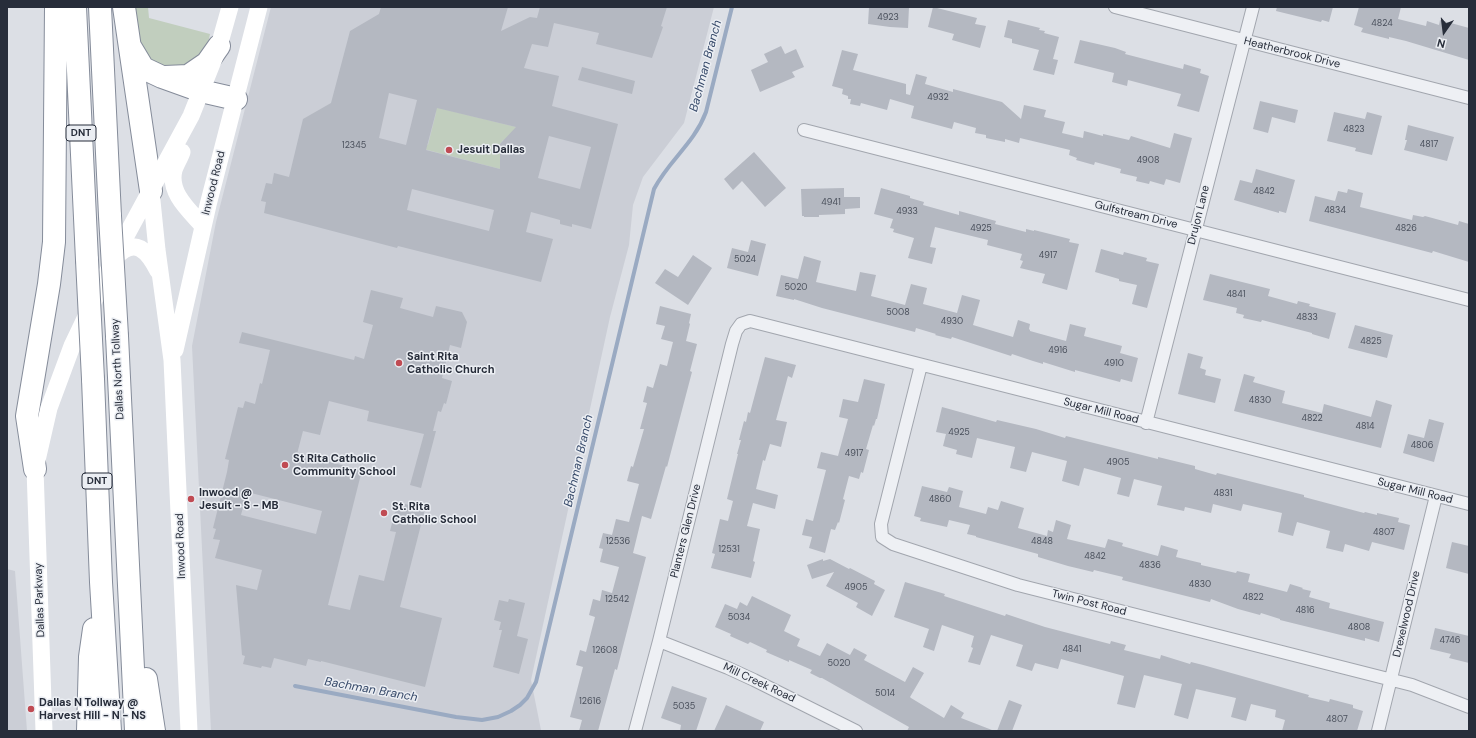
<!DOCTYPE html>
<html>
<head>
<meta charset="utf-8">
<style>
	body { margin:0 }
	#map { position:relative; width:1476px; height:738px; overflow:hidden; background:#dcdfe5; font-family:"DM Sans",sans-serif }
	canvas { display:block }
	.frame { position:absolute; inset:0; border:8px solid #272d3a; pointer-events:none }
	.north { position:absolute; left:1424px; top:12px; width:40px; height:40px; -webkit-text-stroke:3px #ebeef3; paint-order:stroke; rotate:194deg; font-size:11px; font-weight:700; line-height:16px; text-align:center; color:#272d3a }
	.north::after { content:''; display:block; margin:auto; width:14px; height:18px; background:#272d3a; clip-path:polygon(50% 0,100% 100%,50% 72%,0 100%) }
</style>
</head>
<body>
<div id="map">
<canvas width="1476" height="738"></canvas>
<div class="frame"></div>
<div class="north">N</div>
</div>
<script>
const c = document.querySelector('canvas').getContext('2d');
c.lineJoin = 'round';
function fill(path, color) { c.fillStyle = color; c.fill(path, 'evenodd'); }
function trace(path, color, width, dash) { c.strokeStyle = color; c.lineWidth = width; c.lineCap = dash ? 'butt' : 'round'; c.setLineDash(dash || []); c.stroke(path); }
function write(font, color, halo, rows, align = 'center') {
  c.font = font + ' "DM Sans",sans-serif'; c.lineWidth = 3; c.setLineDash([]); c.textBaseline = 'middle'; c.strokeStyle = halo; c.fillStyle = color; for (const [text, x, y, turn = 0] of rows) {
    c.save(); c.translate(x, y); c.rotate((+turn || 0) * Math.PI / 180); c.textAlign = isNaN(turn) ? turn : align; if (halo) c.strokeText(text, 0, 0); c.fillText(text, 0, 0); c.restore();
  }
}
fill(new Path2D(`
	M271,7H714L684,123L643,177L633,205L629,245L610,317L531,680L541,730L545,731H211L192,346L216,222Z
	M7,569L15,571L27,731H7Z`), '#cbced6');
fill(new Path2D(`
	M133,7H148L149,18L210,34L206,53L199,62L168,73L141,54Z
	M435,107L516,127L513,137L511,140H503L500,144V153L507,159L504,170L424,149L425,144L428,145L436,113Z`), '#c1cebe');
trace(new Path2D(`
	M295,686L456,717L482,720L498,717L511,711L520,705L527,698L536,682L654,189C669,160 694,144 706,112L732,7`), '#9aaac2', 4);
fill(new Path2D(`
	M381,7H508L501,31L530,17L537,18L540,7H667L661,26L663,27L652,58L596,44L599,33L554,23L548,47L532,44L524,68L559,76L552,106L618,124L591,229L572,224V227L560,224V220L531,212L526,232L553,239L541,282L398,246L397,248L264,213L266,202L261,201L266,183L272,184L274,173L289,177L303,119L331,103L350,31L379,14ZM389,93L417,100L406,145L379,138ZM437,108L516,127L500,144V169L426,150ZM549,136L591,147L580,189L538,178ZM412,189L494,210L489,231L407,210Z
	M869,7H909L908,28L890,27L868,24Z
	M933,7L977,18L975,24L986,26L980,48L952,40L954,34L928,27Z
	M1277,7H1333L1329,22L1322,20L1321,22L1276,11Z
	M1359,7H1401L1398,19L1426,26L1427,21L1439,25L1440,20L1469,28V60L1406,41L1389,37V39L1361,32L1363,28L1354,25Z
	M1008,20L1040,28L1039,30L1045,31L1044,33L1059,37L1053,59L1058,60L1054,75L1033,70L1039,50L1012,43V39L1004,37Z
	M1080,40L1115,48L1126,52L1125,54L1183,69L1184,64L1201,69L1200,73L1209,76L1199,112L1177,106L1181,94L1128,80L1127,86L1112,82L1114,73L1074,63Z
	M781,46L785,54L796,49L804,67L792,72L795,77L760,92L751,70L768,62L764,54Z
	M842,50L858,54L853,70L906,84V94L910,95L916,74L927,77L925,84L953,92V89L1002,102L1021,119L1024,105L1046,110L1044,117L1065,122L1062,133L1083,138L1084,131L1103,136V134L1129,140L1131,136L1170,148L1174,133L1192,138L1180,183L1166,179L1164,185L1150,181L1149,184L1136,181L1137,177L1120,173L1121,169L1095,162L1094,165L1076,160L1077,158L1069,155L1070,150L1020,138L1019,143L1005,139V142L986,138V135L975,133L976,128L954,122L952,129L911,118L914,106L890,99L887,110L861,103L860,106L850,104L851,99H848V96L842,94L843,89L832,86Z
	M582,67L635,81L632,94L578,80Z
	M1260,101L1298,110L1295,123L1272,117L1268,133L1253,129Z
	M1334,112L1365,119L1367,112L1382,116L1372,155L1355,151L1356,148L1327,141Z
	M1408,125L1454,137L1447,161L1404,150L1407,140H1405Z
	M754,152L786,188L765,207L742,181L733,190L724,179Z
	M1256,169L1295,180L1286,213L1279,211V213L1234,200L1240,180L1252,183Z
	M844,188V197H860V208L845,209V214L819,215V217H804V216H802L801,189Z
	M881,188L910,196V198L924,202L923,205L959,215V211L996,221L995,224L1026,232V229L1034,231V230L1070,239L1069,242L1079,244L1067,290L1042,283L1045,274L1020,268L1023,261L1020,260L1022,254L987,245L988,240L935,227L930,247L936,248L932,264L908,258L914,238L893,232L894,229L890,228L893,219L874,214Z
	M1348,189L1363,193L1360,207L1412,220L1413,215L1423,217L1425,216L1458,225L1459,221L1469,224V262L1433,251L1432,253L1309,221L1315,196L1335,201L1338,191L1347,193Z
	M751,240L766,244L758,276L727,268L732,248L748,252Z
	M1101,249L1123,255L1124,252L1147,258L1146,261L1159,264L1147,308L1132,304L1137,285L1119,281V279L1095,272Z
	M693,255L712,268L688,305L655,283L665,269L678,277Z
	M804,256L821,261L816,282L856,291L860,272L876,275L871,296L905,305L911,284L927,288L923,304L957,313L962,295L980,300L973,325L1013,337L1018,320L1030,324L1029,329L1030,330V331L1066,341L1070,324L1086,328L1084,336L1122,346L1120,353L1138,358L1132,382L1121,379L1120,382L1075,370V372L1043,362V364L1033,361L1012,354L1011,356L952,337L951,339L935,335L936,334L916,328L915,332L822,308L794,299V300L776,296L781,275L798,279Z
	M1210,274L1270,289L1268,296L1297,304L1298,301L1310,304L1309,306L1336,313L1329,339L1312,334V333L1262,320L1261,322L1243,318L1244,315L1236,313L1237,308L1203,300Z
	M371,290L403,298L400,308L433,317L436,306L462,312L467,322L461,348L450,345L442,378L452,381L446,404L444,403L441,412L438,411L433,431H436L421,488L410,485L424,434L367,421L369,411L329,401L320,435L303,431L297,454L362,470L328,605L350,610L359,575L384,581L396,532L390,531L397,504L405,506V504L425,509L400,607L442,618L425,687L321,661V662L308,659L306,666L274,658L271,668L262,666L261,668L243,664L245,656L242,655L236,585L257,590L262,570L215,558L220,540L213,539L216,529L213,528L227,472L229,460L225,459L238,407L243,408L245,401L255,404L260,383L262,384L270,350L239,343L242,332L354,360L355,356L364,359L373,325L363,322ZM247,492L322,511L316,534L241,515Z
	M660,306L691,314L689,323L690,324L686,341L697,344L690,371L692,372L667,467L666,466L651,519L642,516L633,553L646,557L617,670L615,669L598,731H579L582,720L570,717L583,667L576,665L580,650L586,652L595,617L589,615L593,599L600,601L602,590L612,593L619,567L600,562L603,549L599,548L603,533L612,535L616,519L629,522L639,484L627,481L631,466L633,467L644,429H640L647,403L643,402L647,386L653,388L660,364L667,366L673,342L661,339L665,326L656,324Z
	M1355,325L1393,335L1387,358L1348,348Z
	M1188,353L1203,357L1200,368L1206,370L1205,375L1221,379L1215,403L1178,394Z
	M765,357L796,365L792,378L788,376L776,420L787,422L781,447L770,444L765,461L763,460L756,489L778,495L775,509L753,503L747,526L760,529L753,561L755,562L751,578L711,568L715,554L712,553L720,519L728,521L733,501L727,499L738,454H737L741,440H739L744,421L746,422L748,412L750,413Z
	M1244,374L1255,377L1253,382L1285,391L1282,403L1322,413L1324,404L1371,417L1376,400L1392,405L1381,448L1234,411Z
	M864,379L885,384L877,419H876L874,426L873,425L866,449L869,450L863,473L861,472L859,479L849,476L843,499L845,500L839,523L838,522L835,530L831,529L825,553L809,548L812,537L802,535L806,519L813,521L826,470L817,468L821,452L838,456L848,419L839,417L843,399L858,402Z
	M942,407L996,422L997,420L1036,429L1065,438L1066,436L1158,459V457L1195,466V469L1216,475L1217,473L1304,495V497L1364,513L1365,512L1377,515V513L1399,518L1398,522L1410,525L1404,550L1372,542L1369,551L1345,544L1343,552L1326,548L1330,531L1297,522L1293,536L1278,532L1282,513L1243,504L1241,511L1213,504L1211,513L1185,507L1184,511L1157,505L1162,486L1134,479L1129,497L1117,494L1121,478L1084,468L1079,486L1062,481L1067,461L1032,452L1026,472L1010,468L1015,447L977,438L972,458L956,454L957,450L943,446L946,434L936,432Z
	M1429,419L1444,423L1434,462L1403,453L1408,434L1424,438Z
	M922,486L947,492L949,487L963,491L959,507L986,514L988,507L998,510L1001,501L1024,508L1018,528L1047,536L1048,530L1053,532L1056,520L1071,525L1067,539L1105,548L1108,539L1123,543L1122,546L1158,556L1161,545L1178,550L1176,557L1201,563V565L1236,573L1237,571L1250,574L1248,582L1287,592L1290,584L1303,588L1302,589L1311,591L1309,597L1330,603L1329,608L1384,622L1379,642L1365,638V641L1280,620V619L1261,613L1260,615L1238,609L1211,599L1210,602L1122,580L1123,577L1094,570L1093,572L1068,566L1038,557V554L976,537V536L967,534L970,525L949,520L947,527L920,521L921,518L914,516Z
	M1452,542L1469,546V574L1446,568Z
	M823,559V561L830,559L849,569L850,568L875,581L874,584L885,590L872,616L856,607L858,603L826,586L834,572L812,579L807,565Z
	M905,582L945,594L944,596L1005,616L1006,614L1045,627L1110,644L1111,641L1126,645L1124,650L1160,659L1161,655L1190,664L1191,662L1203,665L1309,695L1308,697L1329,702L1330,699L1353,705V708L1363,711L1357,731H1282L1285,720L1275,717L1276,710L1251,704L1246,721L1231,717L1236,698L1196,689L1188,719L1174,715L1182,684L1144,675L1135,708L1117,704L1124,676L1061,659L1058,669L1035,663L1032,671L1016,666L1023,645L991,635L980,665L968,662L973,648L971,647L974,636L942,625L934,651L923,647L929,629L894,617Z
	M752,596L791,615L784,631L800,639L797,646L820,656L827,643L850,655L854,648L867,655L864,660L905,682L913,667L924,673L910,697L911,698L944,718L951,705L964,713L961,718L992,730V731H907L909,727L822,678H820L810,673L812,670L789,660V662L766,652L767,650L750,642L748,644L730,636L731,634L715,627L725,604L737,609L740,602L747,606Z
	M509,599L525,603L517,636L528,639L519,674L493,667L502,630H499L501,622L494,620L499,600L508,602Z
	M1435,628L1469,636V663L1449,658L1451,654L1430,649Z
	M672,686L707,698L696,731H680L681,725L661,718Z
	M1009,700L1022,705L1012,731H997Z
	M726,705L764,722L760,731H714Z`), '#b4b8c1');
const minor = new Path2D(`
	M1115,7L1469,98
	M804,130L1469,300
	M921,365L881,524L882,537L893,544L1018,585L1412,685L1469,707
	M1146,423L1253,7
	M659,641L728,668L754,680L856,731
	M635,731L659,641L732,344L736,331L741,324L750,321L1469,504
	M1378,731L1436,496`);
const motorway = new Path2D(`
	M75,7L87,260
	M100,7L110,216
	M124,7L151,191
	M131,48L143,68L162,77L201,91L236,99
	M165,77L188,76L207,63L219,46
	M117,336L136,731
	M93,379L101,582L110,731
	M35,469L27,416L49,284L54,242L56,7
	M146,679L154,731
	M88,731L90,657L94,629`);
trace(minor, '#a2a6ae', 14);
trace(motorway, '#858c9a', 24);
trace(minor, '#eef0f4', 12);
trace(new Path2D(`
	M182,152C180,158 176,164 174,170C168,193 190,211 203,226
	M151,191L157,250L172,360L189,731
	M116,257C135,236 148,251 158,271
	M175,350L208,205L259,7
	M44,731L35,469L49,408L72,346L114,258L191,116L219,46L230,7`), '#fff', 17);
trace(motorway, '#fff', 22);
const motorwayBridge = new Path2D(`
	M110,216L117,336
	M87,260L93,379`);
trace(motorwayBridge, '#858c9a', 24, []);
trace(motorwayBridge, '#fff', 22);
for (const [x, y, r, color] of [
	[449,150,4,"#c04b53"],
	[399,363,4,"#c04b53"],
	[285,465,4,"#c04b53"],
	[191,499,4,"#c04b53"],
	[384,513,4,"#c04b53"],
	[31,709,4,"#c04b53"]
]) { const dot = new Path2D(); dot.arc(x, y, r, 0, 2 * Math.PI); c.fillStyle = color; c.fill(dot); trace(dot, '#ebeef3', 1.5); }
write('9px', '#4a505c', null, [
	["4923",888,18],
	["4824",1382,24],
	["4932",938,98],
	["4823",1354,130],
	["4817",1429,145],
	["12345",354,146],
	["4908",1148,161],
	["4842",1264,192],
	["4941",831,203],
	["4834",1335,211],
	["4933",907,212],
	["4925",981,229],
	["4826",1406,229],
	["4917",1048,256],
	["5024",745,260],
	["5020",796,288],
	["4841",1236,295],
	["5008",898,313],
	["4833",1307,318],
	["4930",952,322],
	["4825",1371,342],
	["4916",1058,351],
	["4910",1114,364],
	["4830",1260,401],
	["4822",1312,419],
	["4814",1365,427],
	["4925",959,433],
	["4806",1422,446],
	["4917",854,454],
	["4905",1118,463],
	["4831",1223,494],
	["4860",940,500],
	["4807",1384,533],
	["12536",618,542],
	["4848",1042,542],
	["12531",729,550],
	["4842",1095,557],
	["4836",1150,566],
	["4830",1200,585],
	["4905",856,588],
	["4822",1253,598],
	["12542",617,600],
	["4816",1305,611],
	["5034",739,618],
	["4808",1359,628],
	["4746",1450,641],
	["4841",1072,650],
	["12608",605,651],
	["5020",839,664],
	["5014",885,694],
	["12616",590,702],
	["5035",684,707],
	["4807",1337,720]
]);
for (const [x, y, w] of [
	[81,133,30],
	[97,481,30]
]) { const box = new Path2D(); box.roundRect(x - w / 2, y - 8, w, 16, 3); c.fillStyle = '#ebeef3'; c.fill(box); trace(box, '#272d3a', 1); }
write('bold 10px', '#272d3a', null, [
	["DNT",81,133],
	["DNT",97,481]
]);
write('11px', '#272d3a', '#ebeef3', [
	["Heatherbrook Drive",1292,53,14],
	["Inwood Road",214,183,-76],
	["Gulfstream Drive",1136,215,14],
	["Drujon Lane",1199,215,-76],
	["Dallas North Tollway",118,369,-93],
	["Sugar Mill Road",1101,411,14],
	["Sugar Mill Road",1415,491,14],
	["Planters Glen Drive",686,531,-76],
	["Inwood Road",181,546,-92],
	["Dallas Parkway",40,600,-92],
	["Twin Post Road",1089,603,14],
	["Drexelwood Drive",1407,614,-77],
	["Mill Creek Road",759,683,25]
]);
write('bold 11px', '#272d3a', '#ebeef3', [
	["Jesuit Dallas",457,150],
	["Saint Rita",407,357],
	["Catholic Church",407,370],
	["St Rita Catholic",293,459],
	["Community School",293,472],
	["Inwood @",199,493],
	["Jesuit - S - MB",199,506],
	["St. Rita",392,507],
	["Catholic School",392,520],
	["Dallas N Tollway @",39,703],
	["Harvest Hill - N - NS",39,716]
], 'left');
write('italic 12px', '#364969', '#ebeef3', [
	["Bachman Branch",706,66,-75],
	["Bachman Branch",579,461,-77],
	["Bachman Branch",371,690,10]
]);
</script>
</body>
</html>
